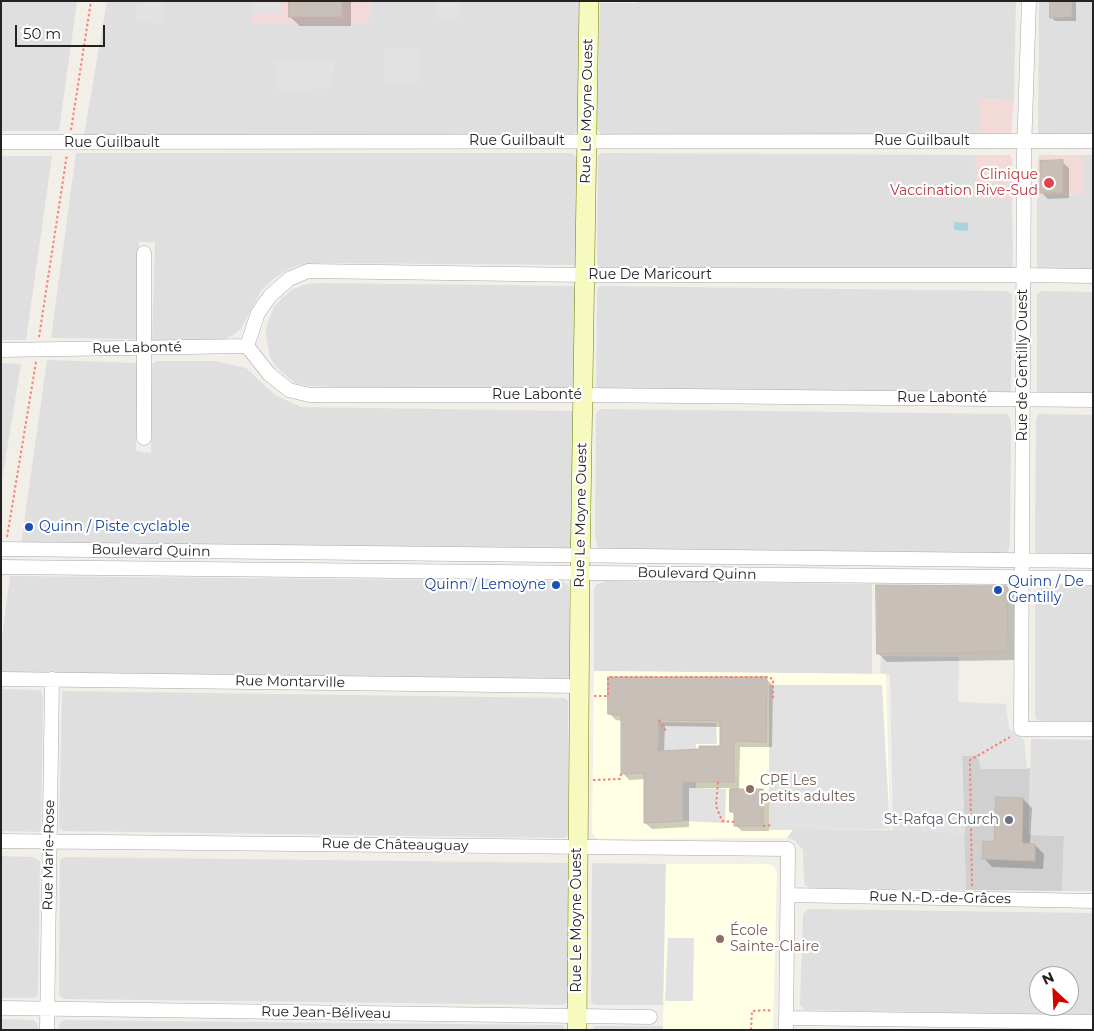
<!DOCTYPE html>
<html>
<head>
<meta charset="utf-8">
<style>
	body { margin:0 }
	#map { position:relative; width:1094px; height:1031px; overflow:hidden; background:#f2efe9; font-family:Montserrat,sans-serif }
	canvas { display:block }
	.frame { position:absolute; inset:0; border:2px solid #222; pointer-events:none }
	.north { position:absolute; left:1029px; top:966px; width:50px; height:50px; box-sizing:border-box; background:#fff; border:1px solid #a7a7a7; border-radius:50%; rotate:335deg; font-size:14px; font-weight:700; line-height:20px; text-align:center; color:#222 }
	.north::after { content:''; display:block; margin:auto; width:18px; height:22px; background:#d40000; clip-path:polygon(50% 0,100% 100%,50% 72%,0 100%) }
	.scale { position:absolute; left:15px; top:25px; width:90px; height:22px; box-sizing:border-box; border:2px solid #222; border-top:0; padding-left:6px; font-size:15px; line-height:18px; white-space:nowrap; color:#222; -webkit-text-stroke:4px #fff; paint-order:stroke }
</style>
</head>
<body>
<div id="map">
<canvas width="1094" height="1031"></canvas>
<div class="frame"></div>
<div class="north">N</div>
<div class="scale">50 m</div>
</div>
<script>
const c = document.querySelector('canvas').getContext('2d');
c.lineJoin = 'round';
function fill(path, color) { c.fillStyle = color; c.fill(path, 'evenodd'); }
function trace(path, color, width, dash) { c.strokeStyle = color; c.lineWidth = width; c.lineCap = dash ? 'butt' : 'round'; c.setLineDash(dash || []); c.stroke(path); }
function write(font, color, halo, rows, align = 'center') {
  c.font = font + ' Montserrat,sans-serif'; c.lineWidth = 4.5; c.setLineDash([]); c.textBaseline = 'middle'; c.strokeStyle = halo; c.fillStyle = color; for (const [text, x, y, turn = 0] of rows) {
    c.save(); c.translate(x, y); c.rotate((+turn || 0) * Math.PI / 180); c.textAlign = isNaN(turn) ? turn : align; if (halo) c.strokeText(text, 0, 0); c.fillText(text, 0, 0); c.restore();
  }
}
fill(new Path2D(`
	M1,1H77L59,131H1Z
	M107,1H251V23L368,24L371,1H582L578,131L571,135H84Z
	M637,1H1016L1014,100L979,99V136L601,134L597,129L600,3H637Z
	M1039,1H1093V136L1038,135Z
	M76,153H571L578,158L577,265L316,263L299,265L285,271L271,281L261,291L241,329L233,335L225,339L213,340H152L155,242H139L138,339L51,338Z
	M603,153L975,155V198L1012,199L1013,266L1011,270L1005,273L600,267L597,263L598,157L599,154Z
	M1084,155H1093V273L1037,271V195L1083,194Z
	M1,156H52L26,340H1Z
	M316,283L574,286L577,288L576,386L573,389L341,387L307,386L295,383L276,367L270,357L266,335L267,324L274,307L284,296L293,289L304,285Z
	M601,286L1007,291L1012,295L1011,391L1010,395L596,389L597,292L598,287Z
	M1041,291L1093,292V396L1037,393V295Z
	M47,360L138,363L136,451L151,453L152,364L157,361H215L246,368L275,395L301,407L575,411L573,548L567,551L21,545Z
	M1,363L21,364L1,486Z
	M600,409L1007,414L1011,421V436L1010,546L1007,552L1002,554L598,549L595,535L596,414Z
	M1039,414L1093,415V556L1037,554L1035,552L1036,419Z
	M10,576L561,581L566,583L569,587V676L564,680L1,673V645Z
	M605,581L872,584V674L594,671V589L596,585Z
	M1041,586H1093V721H1046L1037,720L1035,717V591Z
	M1,689L41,690L43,699L41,829L39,832L1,831Z
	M62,691L564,698L568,701V833L567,837L562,838L63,831L59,827Z
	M1031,739L1093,740V891H1062L1064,836L1029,835Z
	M793,829L965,831L966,890L810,888L805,885L804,881L803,850L795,841L787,838Z
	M1,856L33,857L40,861L38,994L37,997L33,998H1Z
	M67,857L567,863L568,867L567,1002L563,1005L64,999L61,997L59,994L60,861L62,858Z
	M593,863L666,864L663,1005H594L591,1002L592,867Z
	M810,909L1093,913V1015L804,1010L800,1004L803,914L807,910ZM1039,976H1069V1006H1039Z
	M1,1019L34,1020L38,1025V1030H1Z
	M64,1020L563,1025L565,1030H59V1024Z
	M595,1026H663V1030H592Z`), '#e0dfdf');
fill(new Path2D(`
	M251,1H371L369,24L251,23Z
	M979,99L1014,100L1011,136H979Z
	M975,155H1010L1012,158V199L975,198Z
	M1040,155H1084L1083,194L1037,195L1038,157Z`), '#f2dad9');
fill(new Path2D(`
	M594,671L886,674L890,829H793L787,838L598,839L594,836L592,831Z
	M666,864H769L774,867L777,872L773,1030H663Z`), '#ffffe5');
fill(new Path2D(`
	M977,755L1026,769L1030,768L1029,835L1064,836L1062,891L966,890L962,756Z`), '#d0d0d0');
fill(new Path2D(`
	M138,1H166L163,24L135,21Z
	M252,1H282L281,13H252Z
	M437,1H459V20L436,19Z
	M419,48L420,82L385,83L384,49Z
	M275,60L334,61L332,89L275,90Z
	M881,656L959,657L958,702L1006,704L1009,728L1024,740L1027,769H981L977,755L962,756L965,834L893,830L890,675L880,673Z
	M769,685H882L890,829L769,830Z
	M659,720L661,722L716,723L717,744H696V788L726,789L725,823L683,821V750L658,751Z
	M668,938H694L693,1001H665Z`), '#e2e2e2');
fill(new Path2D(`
	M954,222L968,223V231L954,230Z`), '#aad3df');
fill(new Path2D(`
	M290,1H351V26H300L290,17Z
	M1051,1H1076V21H1055L1051,17Z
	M1062,162L1069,168V198L1048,199L1041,192Z
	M1007,587L1015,596L1016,660L887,662L878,653Z
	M766,679L773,685L772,747H740L739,790H763L769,797V831H742L735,825L736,816L731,811V788H689V827L652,829L645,823L646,779L629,780L623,773L622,721L616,720L610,714ZM665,726L721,727V747L664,752Z
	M1023,799L1032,808L1030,845H1035L1044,854L1043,869L992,867L984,858L996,843Z`), '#0003');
const building = new Path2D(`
	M289,1H342V17H289Z
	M1050,1H1072V17L1050,18Z
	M1063,160V193H1040V161Z
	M876,585L1007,586L1008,652L877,654Z
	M608,677H767L766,742L734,741V782H683V821L644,823V773L621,774V715L608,714ZM659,720L720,721V746H699V749L658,751Z
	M730,789H763V826H734V812H730Z
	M996,797L1023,798L1022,843L1035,844V861L982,859L983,841L994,842Z`);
fill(building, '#c7bfb8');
trace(building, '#c4b6ab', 1);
const street = new Path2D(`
	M1029,1L1024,152L1021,729H1093
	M1,142L1093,141
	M247,346L258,313L270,296L289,279L308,271L585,275H1023L1093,276
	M247,346L269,374L289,390L309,395H583L1093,400
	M1,350L247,346
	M144,438V253
	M1,549L1093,561
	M1,567L1093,578
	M1,679L579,686
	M1,841L788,849L786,1030
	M788,895L1093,901
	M1,1008L650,1017
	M786,1018L1093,1022
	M47,1030L52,679`);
const secondary = new Path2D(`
	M577,1030L580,573L589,1`);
trace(street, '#a9a9a9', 15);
trace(secondary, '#707d05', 20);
trace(new Path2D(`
	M71,130L91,1
	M39,337L67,154
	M7,537L36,362
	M594,696H608V677H767L773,679V700
	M659,720L666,731
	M593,780L620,779L621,774
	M718,782L716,806L722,821L734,822
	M763,826L773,825
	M972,886L970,760L1010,737
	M751,1030L752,1011L768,1010L772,1012`), '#fa8072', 2, [2.5, 2.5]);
trace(street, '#fff', 14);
trace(secondary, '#f7fabf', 19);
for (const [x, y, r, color] of [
	[1049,183,6,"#e0444e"],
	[29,527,5,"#1a4fb4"],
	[556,585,5,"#1a4fb4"],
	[998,590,5,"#1a4fb4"],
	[750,789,5,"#8d6e63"],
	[1009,820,5,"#6b7280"],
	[720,939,5,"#8d6e63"]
]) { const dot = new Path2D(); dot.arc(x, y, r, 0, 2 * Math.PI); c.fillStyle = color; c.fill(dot); trace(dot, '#fff', 2); }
write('14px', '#222', '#fff', [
	["Rue Le Moyne Ouest",587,111,-89],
	["Rue Guilbault",517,141],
	["Rue Guilbault",922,141],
	["Rue Guilbault",112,143],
	["Rue De Maricourt",650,275],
	["Rue Labonté",137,348,-1],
	["Rue de Gentilly Ouest",1023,365,-90],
	["Rue Labonté",537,395],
	["Rue Labonté",942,398],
	["Rue Le Moyne Ouest",581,515,-89],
	["Boulevard Quinn",151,551,1],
	["Boulevard Quinn",697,574,1],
	["Rue Montarville",290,682,1],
	["Rue de Châteauguay",395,845,1],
	["Rue Marie-Rose",49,855,-89],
	["Rue N.-D.-de-Grâces",940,898,1],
	["Rue Le Moyne Ouest",577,920,-90],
	["Rue Jean-Béliveau",326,1013,1]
]);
write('14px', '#be3a42', '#fff', [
	["Clinique",1038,175],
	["Vaccination Rive-Sud",1038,191]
], 'right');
write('14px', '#164399', '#fff', [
	["Quinn / Piste cyclable",39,527],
	["Quinn / De",1008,582],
	["Gentilly",1008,598],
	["Quinn / Lemoyne",546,585,"right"]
], 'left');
write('14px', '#785e54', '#fff', [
	["CPE Les",760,781],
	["petits adultes",760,797],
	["École",730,931],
	["Sainte-Claire",730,947]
], 'left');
write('14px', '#5b616d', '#fff', [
	["St-Rafqa Church",999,820]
], 'right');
</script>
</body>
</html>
